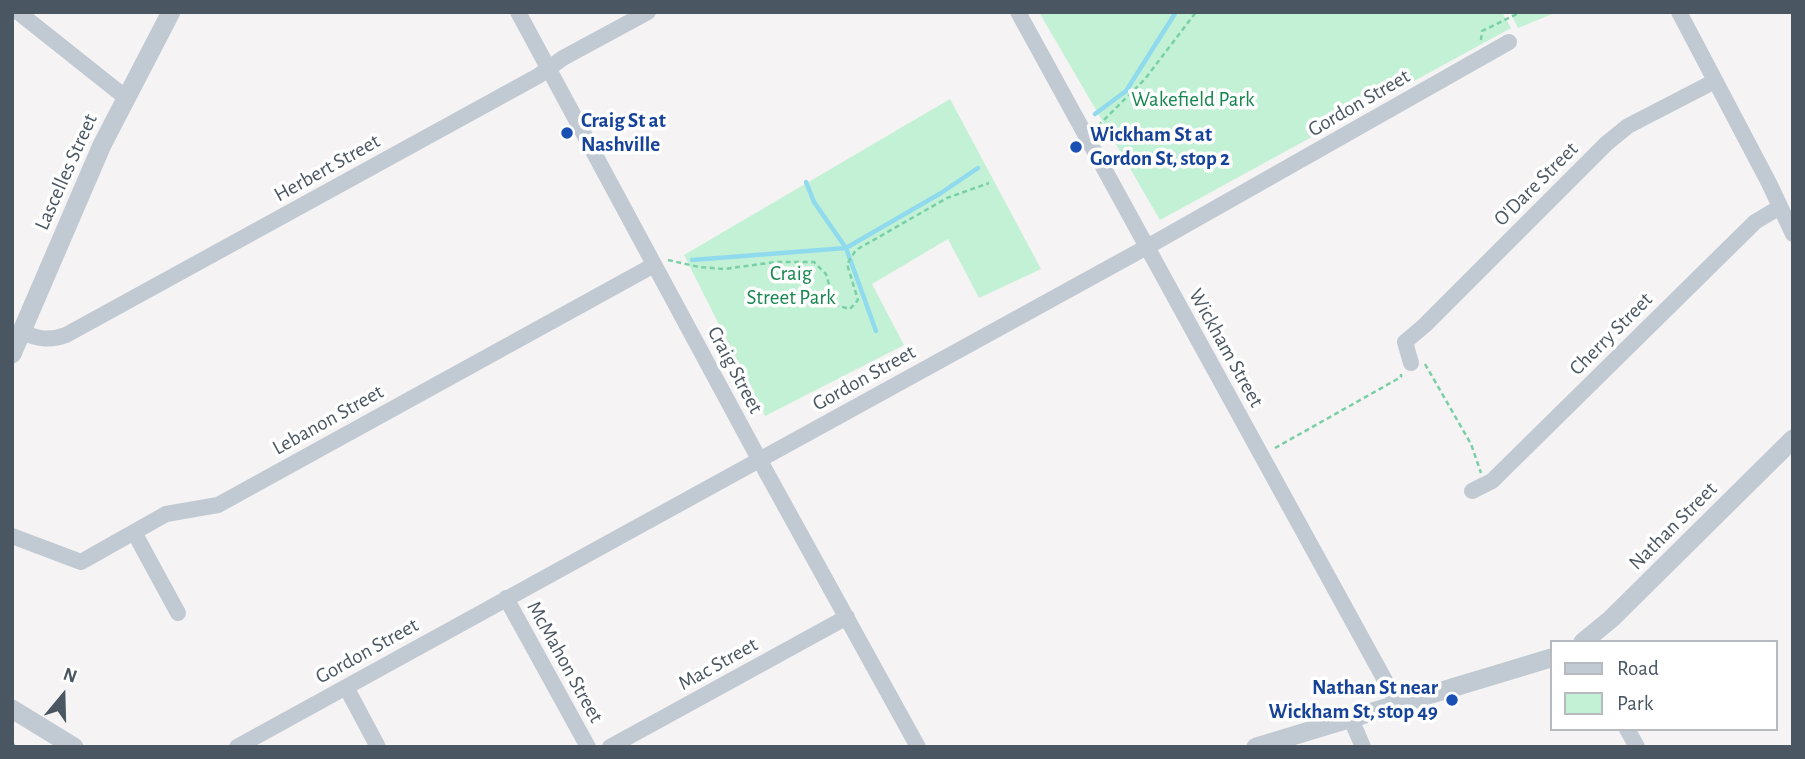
<!DOCTYPE html>
<html>
<head>
<meta charset="utf-8">
<style>
	body { margin:0 }
	#map { position:relative; width:1805px; height:759px; overflow:hidden; background:#f5f3f3; font-family:"Alegreya Sans",sans-serif }
	canvas { display:block }
	.frame { position:absolute; inset:0; border:14px solid #4a5661; pointer-events:none }
	.legend { position:absolute; left:1550px; top:640px; width:228px; height:91px; box-sizing:border-box; background:#fff; border:2px solid #b7bbc0; margin:0; padding:9px 12px; list-style:none; font-size:21px; color:#4a5661 }
	.legend li { display:flex; align-items:center; gap:14px; height:35px }
	.legend b { width:35px; border:2px solid #b7bbc0 }
	.north { position:absolute; left:28px; top:661px; width:70px; height:70px; -webkit-text-stroke:5px #fff; paint-order:stroke; rotate:19deg; font-size:19px; font-weight:700; line-height:28px; text-align:center; color:#4a5661 }
	.north::after { content:''; display:block; margin:auto; width:24px; height:32px; background:#4a5661; clip-path:polygon(50% 0,100% 100%,50% 72%,0 100%) }
</style>
</head>
<body>
<div id="map">
<canvas width="1805" height="759"></canvas>
<div class="frame"></div>
<ul class="legend">
<li><b style="height:9px;background:#c1cad2"></b>Road</li>
<li><b style="height:19px;background:#c3f1d5"></b>Park</li>
</ul>
<div class="north">N</div>
</div>
<script>
const c = document.querySelector('canvas').getContext('2d');
c.lineJoin = 'round';
function fill(path, color) { c.fillStyle = color; c.fill(path, 'evenodd'); }
function trace(path, color, width, dash) { c.strokeStyle = color; c.lineWidth = width; c.lineCap = dash ? 'butt' : 'round'; c.setLineDash(dash || []); c.stroke(path); }
function write(font, color, halo, rows, align = 'center') {
  c.font = font + ' "Alegreya Sans",sans-serif'; c.lineWidth = 7; c.setLineDash([]); c.textBaseline = 'middle'; c.strokeStyle = halo; c.fillStyle = color; for (const [text, x, y, turn = 0] of rows) {
    c.save(); c.translate(x, y); c.rotate((+turn || 0) * Math.PI / 180); c.textAlign = isNaN(turn) ? turn : align; if (halo) c.strokeText(text, 0, 0); c.fillText(text, 0, 0); c.restore();
  }
}
fill(new Path2D(`
	M1039,12H1502L1511,28L1160,220Z
	M1510,12H1557L1518,28Z
	M950,99L1041,269L979,298L948,239L872,284L904,345L765,416L684,255Z`), '#c3f1d5');
trace(new Path2D(`
	M1095,114L1126,91L1176,12
	M806,182L814,202L846,248L876,331
	M692,260L846,248L941,193L978,168`), '#90daee', 4.5);
trace(new Path2D(`
	M1481,40L1482,31L1521,12
	M1098,126L1145,79L1196,12
	M668,260L699,267L724,269L776,262H814L826,274L835,305L850,309L858,300L847,264L856,250L947,198L989,183
	M1425,364L1471,444L1481,473
	M1275,448L1401,377V374
	M12,743L16,747`), '#7ad0a6', 2.5, [5, 3.5]);
trace(new Path2D(`
	M18,12L125,97
	M518,12L759,459L918,747
	M1018,12L1398,704
	M1679,12L1769,183L1793,234
	M22,332C37,339 50,341 66,335L538,76L563,58L648,12
	M1411,363L1405,342L1425,325L1607,143L1628,126L1715,81
	M1472,491L1492,481L1755,222L1780,207
	M135,534L178,613
	M12,536L81,562L166,514L218,505L654,265
	M506,598L588,747
	M346,687L378,747
	M1351,719L1363,747
	M1627,729L1637,747
	M237,747L1154,243L1509,42
	M610,747L847,617`), '#c1cad2', 16);
trace(new Path2D(`
	M12,354L102,145L171,12
	M1583,642L1611,619L1793,439
	M12,709L74,747
	M1256,747L1551,658`), '#c1cad2', 19);
for (const [x, y, r, color] of [
	[567,133,7,"#1a4fb4"],
	[1076,147,7,"#1a4fb4"],
	[1452,700,7,"#1a4fb4"]
]) { const dot = new Path2D(); dot.arc(x, y, r, 0, 2 * Math.PI); c.fillStyle = color; c.fill(dot); trace(dot, '#fff', 2.5); }
write('21px', '#17864f', '#fff', [
	["Wakefield Park",1193,100],
	["Craig",791,274],
	["Street Park",791,298]
]);
write('21px', '#4a5661', '#fff', [
	["Gordon Street",1359,103,-30],
	["Herbert Street",327,168,-29],
	["Lascelles Street",66,172,-66],
	["O'Dare Street",1536,184,-45],
	["Cherry Street",1611,334,-45],
	["Wickham Street",1226,348,61],
	["Craig Street",735,370,62],
	["Gordon Street",864,378,-29],
	["Lebanon Street",328,420,-29],
	["Nathan Street",1673,526,-45],
	["Gordon Street",367,651,-29],
	["McMahon Street",565,662,61],
	["Mac Street",718,664,-29]
]);
write('bold 21px', '#164399', '#fff', [
	["Craig St at",581,121],
	["Nashville",581,145],
	["Wickham St at",1090,135],
	["Gordon St, stop 2",1090,159],
	["Nathan St near",1438,688,"right"],
	["Wickham St, stop 49",1438,712,"right"]
], 'left');
</script>
</body>
</html>
